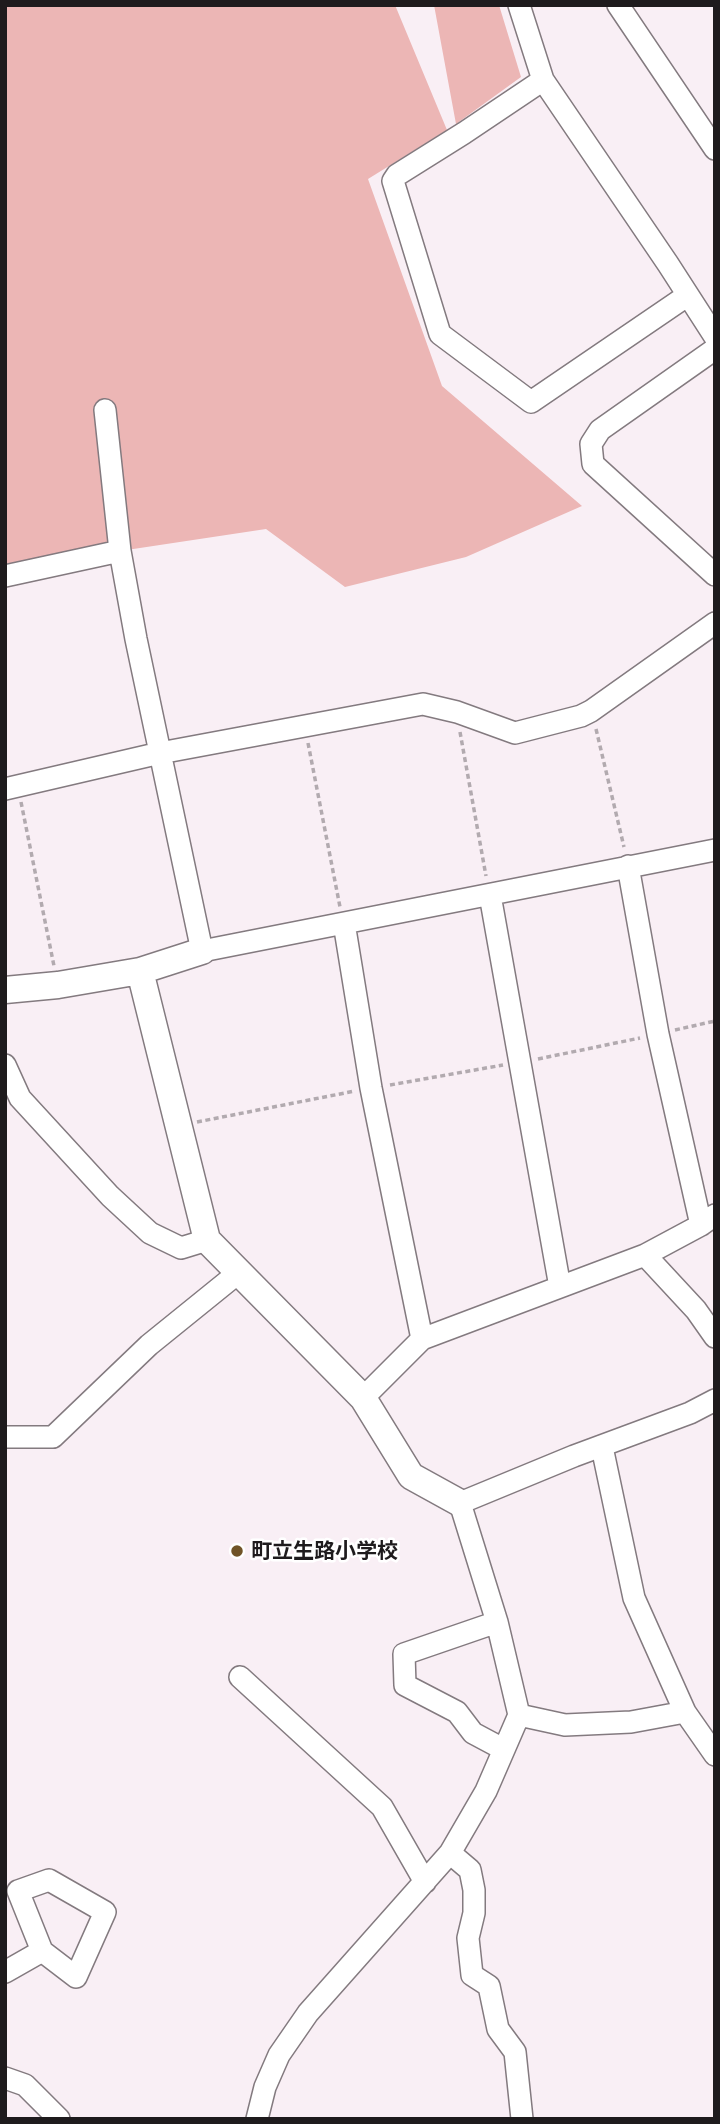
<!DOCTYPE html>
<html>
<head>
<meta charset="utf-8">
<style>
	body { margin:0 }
	#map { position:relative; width:720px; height:2124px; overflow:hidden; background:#f9eff5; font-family:"Golos Text",sans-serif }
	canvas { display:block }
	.frame { position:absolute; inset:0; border:7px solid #1e1b1d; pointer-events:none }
</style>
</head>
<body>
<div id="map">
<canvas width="720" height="2124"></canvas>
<div class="frame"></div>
</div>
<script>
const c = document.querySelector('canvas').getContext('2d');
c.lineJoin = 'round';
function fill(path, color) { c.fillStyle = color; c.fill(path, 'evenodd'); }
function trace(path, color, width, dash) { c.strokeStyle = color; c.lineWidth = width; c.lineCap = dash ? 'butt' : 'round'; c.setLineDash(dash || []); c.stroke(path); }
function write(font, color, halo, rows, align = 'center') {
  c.font = font + ' "Golos Text","Noto Sans JP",sans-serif'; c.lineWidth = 5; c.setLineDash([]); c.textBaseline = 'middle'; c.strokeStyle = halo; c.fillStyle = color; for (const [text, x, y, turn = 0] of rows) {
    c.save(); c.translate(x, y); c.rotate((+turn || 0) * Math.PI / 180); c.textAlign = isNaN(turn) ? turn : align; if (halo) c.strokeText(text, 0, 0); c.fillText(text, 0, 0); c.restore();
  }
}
fill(new Path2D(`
	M5,5H395L447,130L368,179L442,386L582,506L466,557L345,587L266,529L120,551L5,576Z
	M434,5H499L521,77L456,124Z`), '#ecb6b5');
const minor = new Path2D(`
	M519,5L543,80L668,264L715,337
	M618,5L715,149
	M543,80L464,133L397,175L393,181L440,334L531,402L688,295
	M715,349L600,430L591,444L593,464L715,575
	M105,410L120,551
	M5,576L120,551L136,639L202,951L715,850
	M5,789L160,753L423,704L457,712L515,733L581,716L591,711L715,623
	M628,866L658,1034L701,1225
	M490,895L560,1287
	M344,923L371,1088L422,1339
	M5,1065L20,1098L110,1196L150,1233L181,1248L207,1240
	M645,1255L696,1310L715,1337
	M363,1398L422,1339L645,1255L701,1225L715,1215
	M5,1437H53L149,1345L238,1273
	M602,1447L634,1598L685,1712L715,1755
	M497,1622L404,1654L405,1685L457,1712L473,1733L503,1749
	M240,1677L382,1807L425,1882
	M519,1715L565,1725L631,1722L685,1712
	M450,1853L470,1870L474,1890V1913L468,1938L472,1975L489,1986L498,2029L515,2052L522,2119
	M49,1880L105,1912L76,1977L42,1951L18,1891Z
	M5,1972L42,1951
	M5,2078L25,2085L59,2119
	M257,2119L265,2087L279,2055L308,2013L450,1853L486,1791L519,1715L497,1622L460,1503L574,1456L690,1413L715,1400`);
const tertiary = new Path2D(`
	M140,971L207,1240L363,1398L411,1476L460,1503
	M5,990L58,985L140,971L202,951`);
trace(minor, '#837a7f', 24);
trace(tertiary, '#837a7f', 29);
trace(new Path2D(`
	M596,729L624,847
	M460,732L486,876
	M308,743L340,907
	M21,802L54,966
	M675,1030L715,1021
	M538,1059L640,1038
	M390,1085L503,1065
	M197,1122L355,1091`), '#b2aaaf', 3.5, [5, 3.5]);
trace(minor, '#fff', 21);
trace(tertiary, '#fff', 26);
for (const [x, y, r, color] of [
	[237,1551,7,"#705327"]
]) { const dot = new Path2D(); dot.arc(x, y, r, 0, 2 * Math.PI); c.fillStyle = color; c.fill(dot); trace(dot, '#fff', 2.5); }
write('bold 21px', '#1e1b1d', '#fff', [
	["町立生路小学校",251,1551]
], 'left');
</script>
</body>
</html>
